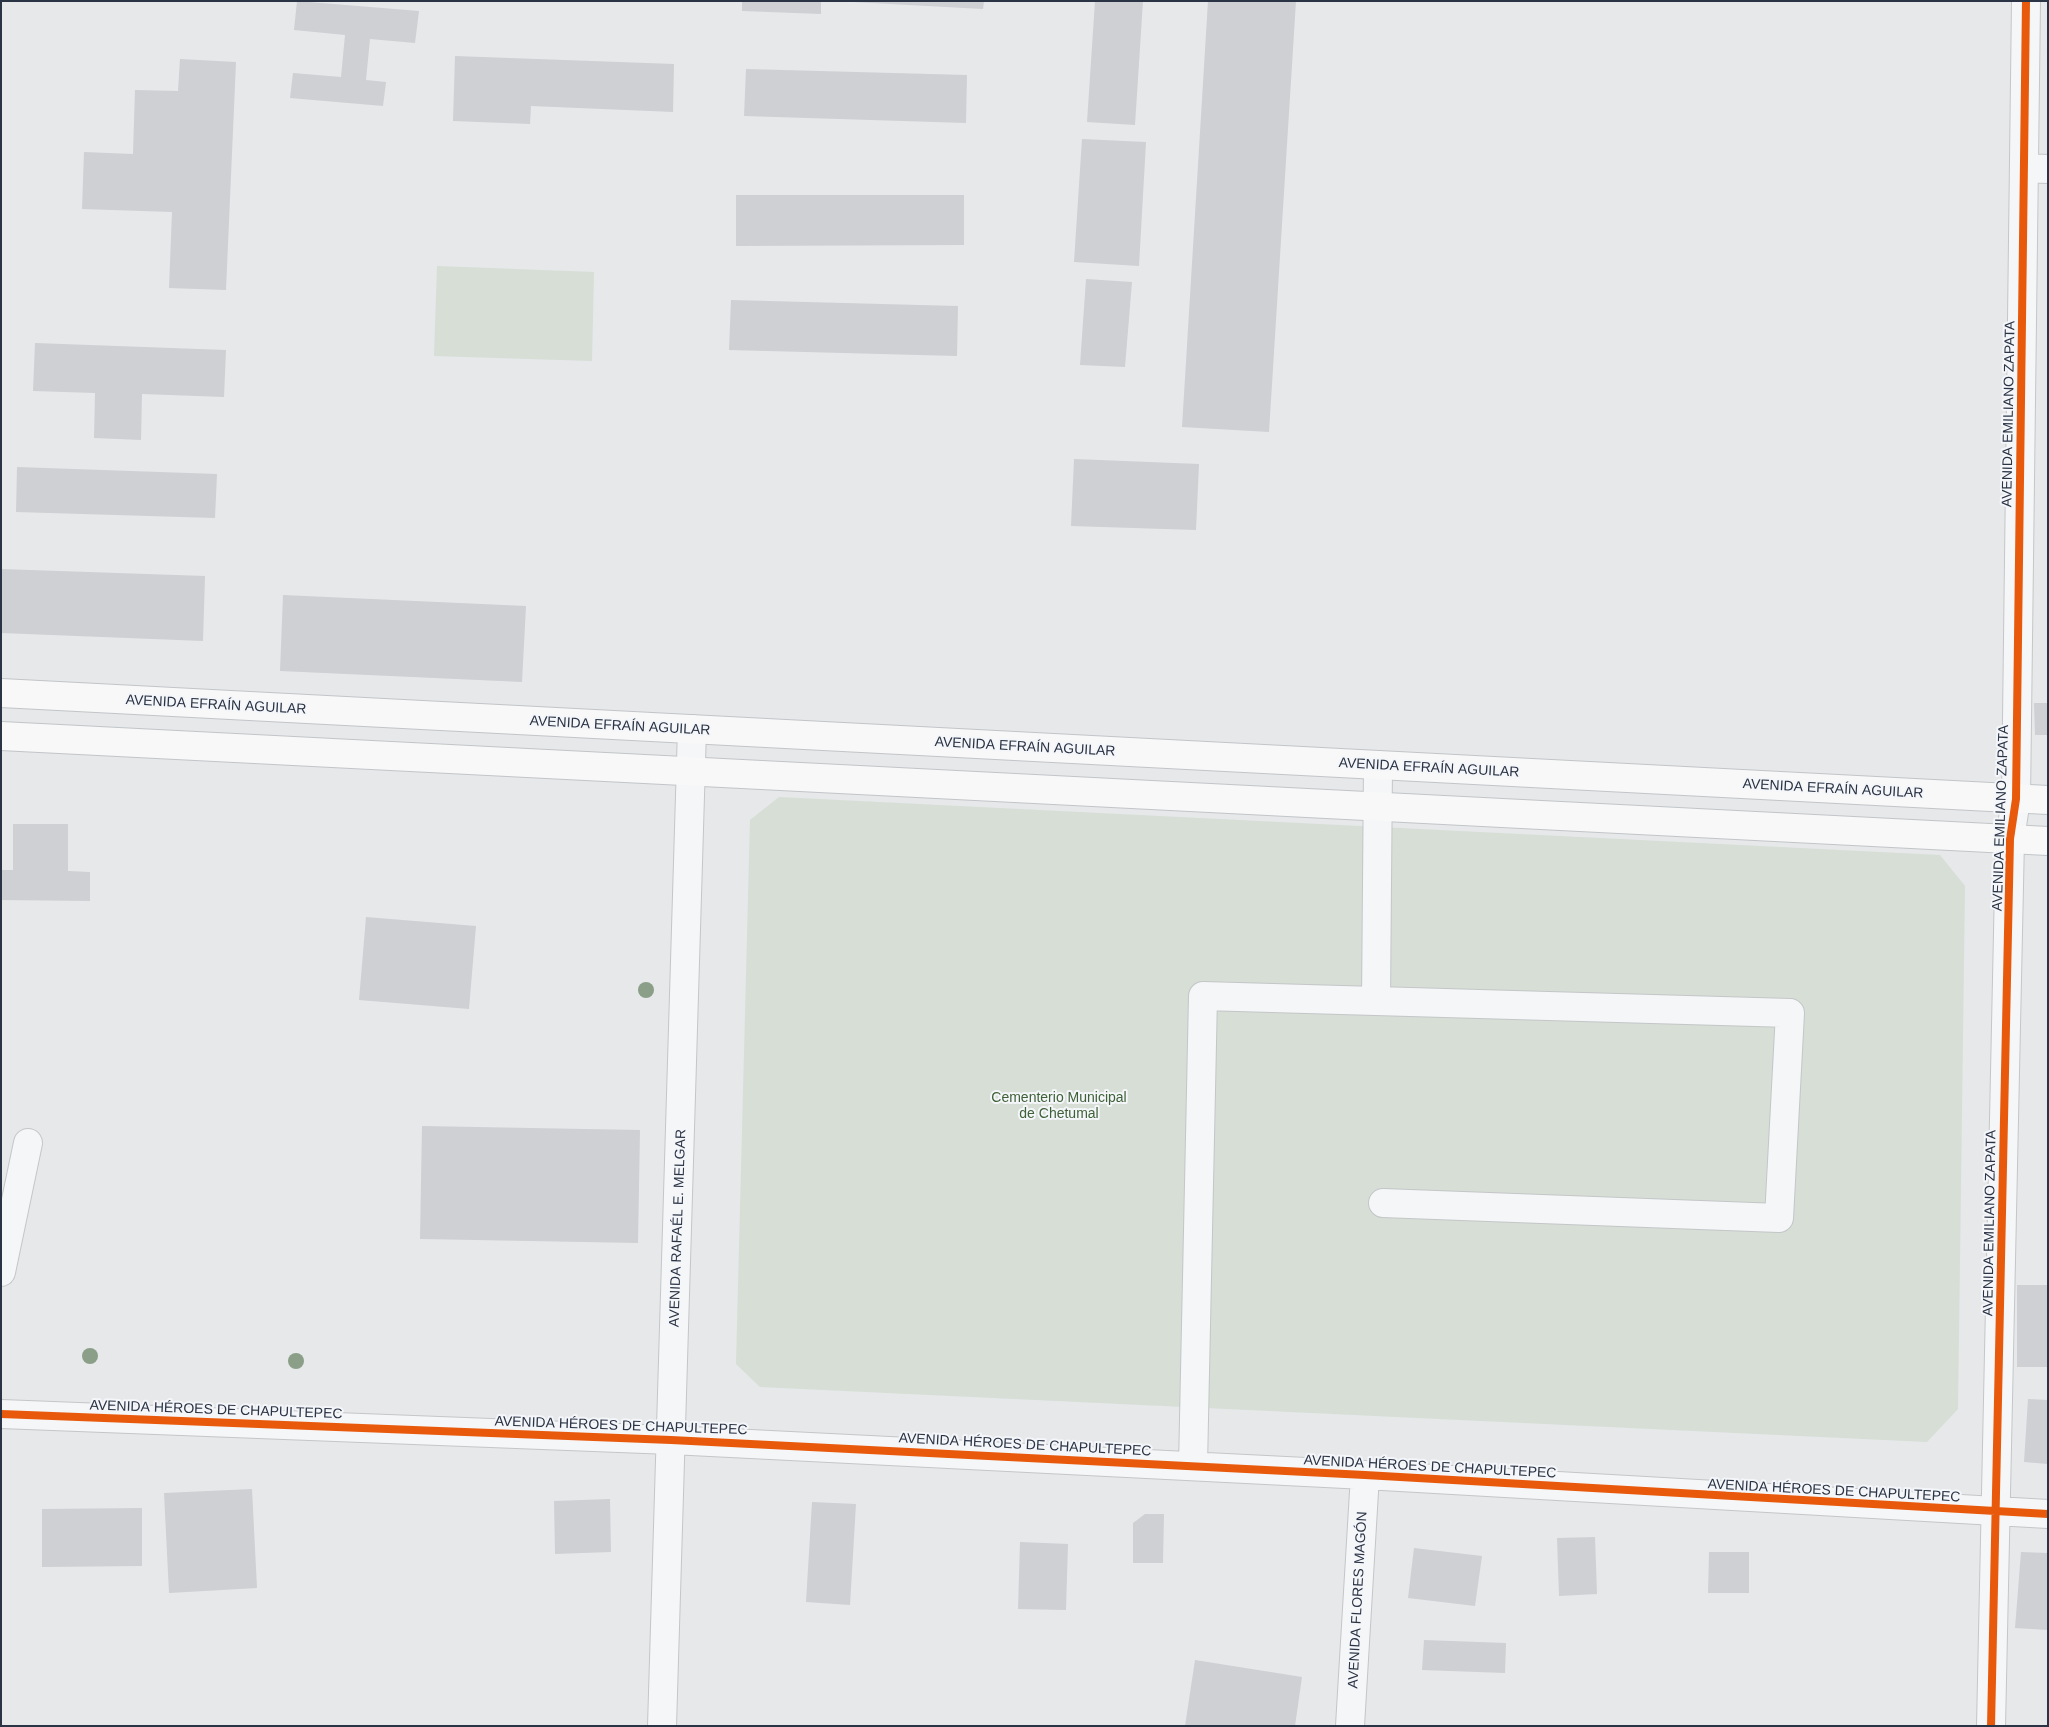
<!DOCTYPE html>
<html>
<head>
<meta charset="utf-8">
<style>
	body { margin:0 }
	#map { position:relative; width:2049px; height:1727px; overflow:hidden; background:#e6e8ea; font-family:Helvetica,sans-serif }
	canvas { display:block }
	.frame { position:absolute; inset:0; border:2px solid #2b3445; pointer-events:none }
</style>
</head>
<body>
<div id="map">
<canvas width="2049" height="1727"></canvas>
<div class="frame"></div>
</div>
<script>
const c = document.querySelector('canvas').getContext('2d');
c.lineJoin = 'round';
function fill(path, color) { c.fillStyle = color; c.fill(path, 'evenodd'); }
function trace(path, color, width, dash) { c.strokeStyle = color; c.lineWidth = width; c.lineCap = dash ? 'butt' : 'round'; c.setLineDash(dash || []); c.stroke(path); }
function write(font, color, halo, rows, align = 'center') {
  c.font = font + ' Helvetica,sans-serif'; c.lineWidth = 4; c.setLineDash([]); c.textBaseline = 'middle'; c.strokeStyle = halo; c.fillStyle = color; for (const [text, x, y, turn = 0] of rows) {
    c.save(); c.translate(x, y); c.rotate((+turn || 0) * Math.PI / 180); c.textAlign = isNaN(turn) ? turn : align; if (halo) c.strokeText(text, 0, 0); c.fillText(text, 0, 0); c.restore();
  }
}
fill(new Path2D(`
	M437,266L594,272L592,361L434,356Z
	M779,797L1940,855L1965,886L1958,1409L1927,1442L760,1387L736,1364L750,820Z`), '#d6ded6');
fill(new Path2D(`
	M297,1L419,11L415,43L370,39L366,80L386,82L383,106L290,98L293,73L341,77L345,35L294,30Z
	M742,1H821V14L742,11Z
	M834,1H984L983,9Z
	M1095,1H1143L1135,125L1087,122Z
	M1208,1H1296L1269,432L1182,427Z
	M455,56L674,64L673,112L531,106L530,124L453,121Z
	M180,59L236,62L226,290L169,288L172,212L82,209L84,152L133,154L135,90L178,91Z
	M746,69L967,75L966,123L744,116Z
	M1082,139L1146,142L1139,266L1074,262Z
	M736,195H964V245L736,246Z
	M1086,279L1132,282L1125,367L1080,365Z
	M731,300L958,306L957,356L729,350Z
	M35,343L226,350L224,397L142,394L141,440L94,438L95,393L33,391Z
	M1074,459L1199,464L1196,530L1071,526Z
	M17,467L217,474L215,518L16,512Z
	M1,569L205,576L203,641L1,633Z
	M283,595L526,606L522,682L280,671Z
	M2034,703H2048V735H2035Z
	M13,824H68V871L90,872V901L1,900V870H13Z
	M366,917L476,926L469,1009L359,1000Z
	M422,1126L640,1130L638,1243L420,1239Z
	M2017,1285H2048V1367H2017Z
	M2028,1399L2048,1400V1464L2024,1462Z
	M252,1489L257,1588L169,1593L164,1493Z
	M610,1499L611,1552L555,1554L554,1501Z
	M812,1502L856,1504L850,1605L806,1602Z
	M142,1508V1566L42,1567V1509Z
	M1145,1514H1164L1163,1563H1133V1523Z
	M1595,1537L1597,1594L1559,1596L1557,1538Z
	M1020,1542L1068,1544L1066,1610L1018,1609Z
	M1414,1548L1482,1556L1475,1606L1408,1598Z
	M1709,1552H1749V1593H1708Z
	M2021,1552L2048,1553V1630L2015,1628Z
	M1424,1640L1506,1643L1505,1673L1422,1670Z
	M1195,1660L1302,1677L1295,1726H1185Z`), '#ced0d3');
const minor = new Path2D(`
	M2025,168L2048,169
	M1376,1001L1378,765
	M1,1272L28,1143
	M1,1414L671,1440L1365,1475L2048,1514
	M1193,1466L1203,996L1790,1013L1779,1218L1383,1203
	M662,1726L692,729
	M1350,1726L1365,1475
	M1991,1726L2010,839L2016,799L2026,1`);
const major = new Path2D(`
	M1,693L2048,800
	M1,736L2048,841`);
trace(minor, '#c4c6c8', 30);
trace(major, '#c2c5c8', 30);
trace(minor, '#f5f6f7', 28);
trace(major, '#f8f8f8', 28);
trace(new Path2D(`
	M1,1414L671,1440L1365,1475L2048,1514
	M1991,1726L2010,839L2016,799L2026,1`), '#e8590c', 8);
c.fillStyle = '#8a9e88';
for (const [x, y] of [
	[646,990],
	[90,1356],
	[296,1361]
]) { c.beginPath(); c.arc(x, y, 8, 0, 2 * Math.PI); c.fill(); }
write('14px', '#2b3445', '#f4f6f9', [
	["AVENIDA EMILIANO ZAPATA",2009,414,-89],
	["AVENIDA EFRAÍN AGUILAR",216,705,3],
	["AVENIDA EFRAÍN AGUILAR",620,726,3],
	["AVENIDA EFRAÍN AGUILAR",1025,747,3],
	["AVENIDA EFRAÍN AGUILAR",1429,768,3],
	["AVENIDA EFRAÍN AGUILAR",1833,789,3],
	["AVENIDA EMILIANO ZAPATA",2001,818,-88],
	["AVENIDA EMILIANO ZAPATA",1990,1223,-89],
	["AVENIDA RAFAÉL E. MELGAR",678,1228,-88],
	["AVENIDA HÉROES DE CHAPULTEPEC",216,1410,2],
	["AVENIDA HÉROES DE CHAPULTEPEC",621,1426,2],
	["AVENIDA HÉROES DE CHAPULTEPEC",1025,1445,3],
	["AVENIDA HÉROES DE CHAPULTEPEC",1430,1467,3],
	["AVENIDA HÉROES DE CHAPULTEPEC",1834,1491,3],
	["AVENIDA FLORES MAGÓN",1358,1600,-87]
]);
write('14px', '#3f6138', '#f4f6f9', [
	["Cementerio Municipal",1059,1098],
	["de Chetumal",1059,1114]
]);
</script>
</body>
</html>
